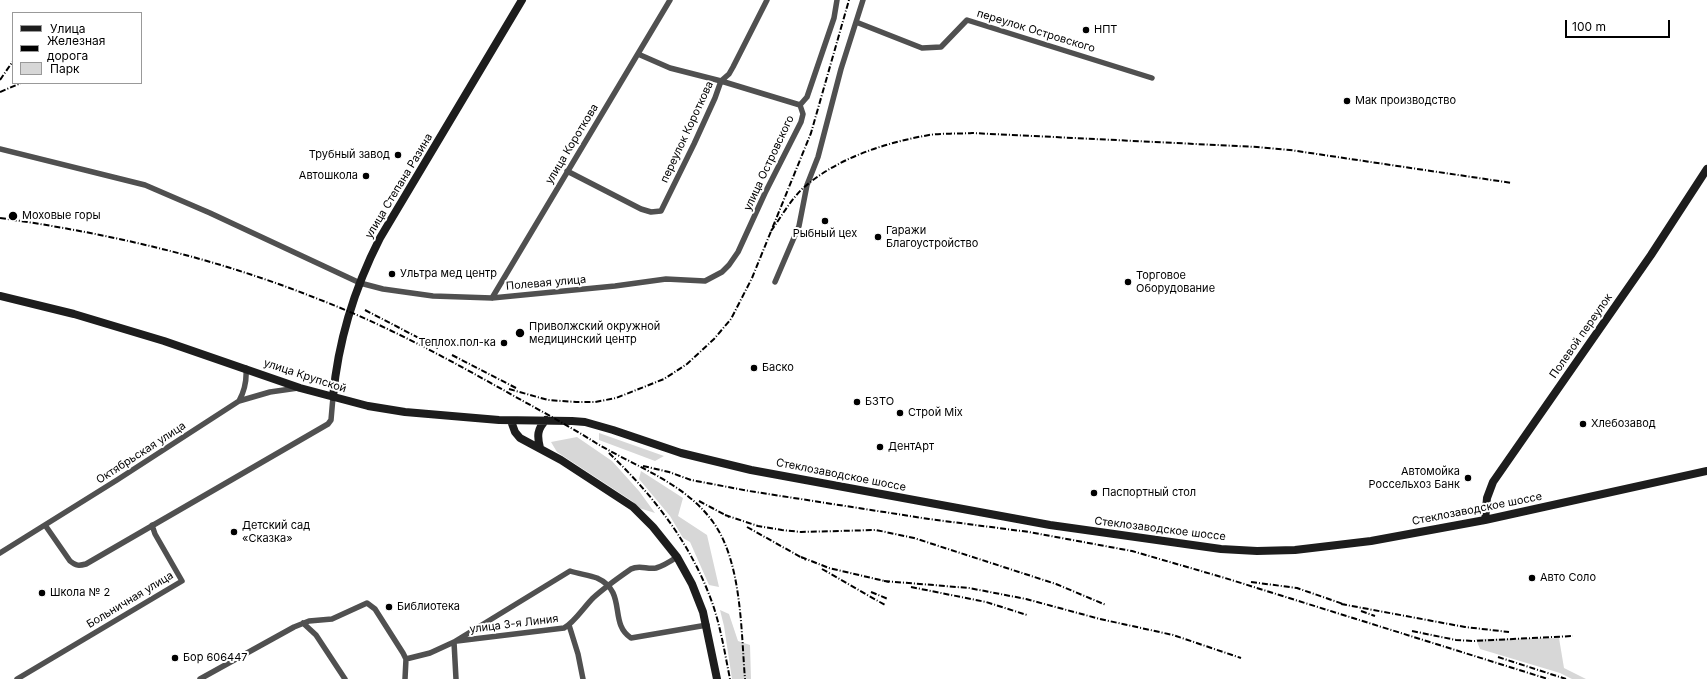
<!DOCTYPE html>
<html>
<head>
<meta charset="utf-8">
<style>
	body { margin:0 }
	#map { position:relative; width:1707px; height:679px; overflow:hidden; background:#fff; font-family:Inter,sans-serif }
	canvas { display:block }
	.legend { position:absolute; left:12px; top:12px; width:130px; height:72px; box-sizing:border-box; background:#fff; border:1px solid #999; margin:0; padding:5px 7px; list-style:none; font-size:12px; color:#000 }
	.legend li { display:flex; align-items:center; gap:8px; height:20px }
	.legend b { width:20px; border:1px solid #999 }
	.scale { position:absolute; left:1565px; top:20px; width:105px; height:18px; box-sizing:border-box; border:2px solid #000; border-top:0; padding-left:5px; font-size:12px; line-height:14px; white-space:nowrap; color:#000; -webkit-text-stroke:3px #fff; paint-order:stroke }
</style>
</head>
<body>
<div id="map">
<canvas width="1707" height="679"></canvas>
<ul class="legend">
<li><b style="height:5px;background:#1d1d1d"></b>Улица</li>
<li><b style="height:5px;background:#000"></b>Железная дорога</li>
<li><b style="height:11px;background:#d7d7d7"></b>Парк</li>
</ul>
<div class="scale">100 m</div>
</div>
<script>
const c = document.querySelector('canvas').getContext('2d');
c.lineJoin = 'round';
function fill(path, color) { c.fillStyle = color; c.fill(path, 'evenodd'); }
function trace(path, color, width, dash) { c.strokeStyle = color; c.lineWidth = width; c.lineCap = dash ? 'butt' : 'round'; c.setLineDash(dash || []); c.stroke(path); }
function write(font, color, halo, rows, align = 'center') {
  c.font = font + ' Inter,sans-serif'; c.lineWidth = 4; c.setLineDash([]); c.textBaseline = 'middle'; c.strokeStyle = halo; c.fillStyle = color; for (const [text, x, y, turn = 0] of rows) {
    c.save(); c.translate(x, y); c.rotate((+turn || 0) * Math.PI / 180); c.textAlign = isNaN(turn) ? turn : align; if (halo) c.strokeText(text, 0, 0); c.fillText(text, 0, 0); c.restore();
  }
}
fill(new Path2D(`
	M599,433L664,456L655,461L599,440Z
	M577,437L612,461L639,491L655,513L639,508L632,501L557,452L551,442Z
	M641,471L683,498L678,516L707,535L719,587L709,585L690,542L683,538L670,516L639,479Z
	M720,610L729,614L738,641L750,645L751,679H732L724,626Z
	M1559,638L1564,668L1586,679H1572L1560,673L1480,649L1476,639Z`), '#d7d7d7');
trace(new Path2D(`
	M856,22L922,48L941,47L967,20L1152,78
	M638,54L670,68L721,81L800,105
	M800,105L807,97L834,18L837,0
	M0,149L145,185L210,213L360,283L383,289L433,296L492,298L615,286L666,279L705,281L722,272L729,265L738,252L765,193L801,122L803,114L800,105
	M567,171L641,209L651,212L661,211L694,144L715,98L721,81L729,74L733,67L767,0
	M775,282L799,226L807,185L818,157L841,69L863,0
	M492,298L670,0
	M239,401C245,390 247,381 246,368
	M45,525L70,561C76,566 79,566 86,564L328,424L331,420L333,397
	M0,553L117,480L239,401L270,392L298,388
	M303,623L316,635L345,679
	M569,625L578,654L583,679
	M457,641L564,628C574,623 584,607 593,598C604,588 618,578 631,569C640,564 647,570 656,568C663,566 671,561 677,557
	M454,642L456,679
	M406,659L430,653L454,642L570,571C579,574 589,575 597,578C628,592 608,623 631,638L707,625
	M17,679L182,581L155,534L152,525
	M200,679L294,627L309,621L332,619L367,603L375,609L403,653L406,659L405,679`), '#505050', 5.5);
trace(new Path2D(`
	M0,296L74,314L164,341L300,388L368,406L405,412L499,420L572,421L585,422L613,430L681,453L751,470L1050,525L1221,549L1257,551L1295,550L1371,541L1485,520L1707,471
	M333,397C338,342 355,287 380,238L522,0
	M511,421L515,432L520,438L561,460L633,507L653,527L677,557L692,584L703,612L717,679
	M540,448C537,436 537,429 546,420
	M1485,520L1487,498L1493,482L1651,255L1707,169`), '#1d1d1d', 8);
trace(new Path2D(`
	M0,80L13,61
	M0,92L21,83
	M0,218C108,233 216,258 318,299C386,325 450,360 514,396C541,411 569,426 596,443C636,467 685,483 713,522C742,562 741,631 745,679
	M771,231C781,217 790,201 802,189C837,158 884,143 929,135C943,133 958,134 972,133L1257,147L1290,150L1512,183
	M365,310L438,348
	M452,355L516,388
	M509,389L548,400L576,402H595L616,398L664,379L687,364L714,339L731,319L752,278L811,133L849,0
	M609,453C654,496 692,545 713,605C721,629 725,654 730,679
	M643,466L669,472L691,480L749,491L929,519L1029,532L1132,551L1225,578L1548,679
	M699,501L729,517
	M725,515L758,526L782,530L801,532L876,530L914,538L1056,584L1106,605
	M747,527L806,560
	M801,557L829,568L889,582
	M822,569L885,605
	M884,581L969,588L1026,599L1100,619L1173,635L1241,658
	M1251,582L1297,588L1346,605
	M911,587L986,602L1027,615
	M871,592L888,599
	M1341,604L1465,627L1509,632
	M1361,611L1375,616
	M1412,631L1456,640L1473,641L1573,636
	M1498,657L1566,679`), '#000', 2, [6, 2, 1, 2]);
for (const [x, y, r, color] of [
	[1086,30,4,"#000"],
	[1347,101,4,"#000"],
	[398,155,4,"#000"],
	[366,176,4,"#000"],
	[13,216,5,"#000"],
	[825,221,4,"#000"],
	[878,237,4,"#000"],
	[392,274,4,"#000"],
	[1128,282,4,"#000"],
	[520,333,5,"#000"],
	[504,343,4,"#000"],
	[754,368,4,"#000"],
	[857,402,4,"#000"],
	[900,413,4,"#000"],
	[1583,424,4,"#000"],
	[880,447,4,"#000"],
	[1468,478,4,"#000"],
	[1094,493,4,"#000"],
	[234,532,4,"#000"],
	[1532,578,4,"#000"],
	[42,593,4,"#000"],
	[389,607,4,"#000"],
	[175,658,4,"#000"]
]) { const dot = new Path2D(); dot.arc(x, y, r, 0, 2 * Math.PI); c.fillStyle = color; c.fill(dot); trace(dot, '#fff', 1.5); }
write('11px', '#000', '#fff', [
	["НПТ",1094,30],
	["Мак производство",1355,101],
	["Трубный завод",390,155,"right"],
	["Автошкола",358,176,"right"],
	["Моховые горы",22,216],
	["Гаражи",886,231],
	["Благоустройство",886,244],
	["Рыбный цех",825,234,"center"],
	["Ультра мед центр",400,274],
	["Торговое",1136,276],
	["Оборудование",1136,289],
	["Приволжский окружной",529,327],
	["медицинский центр",529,340],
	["Теплох.пол-ка",496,343,"right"],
	["Баско",762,368],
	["БЗТО",865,402],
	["Строй Mix",908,413],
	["Хлебозавод",1591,424],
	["ДентАрт",888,447],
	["Автомойка",1460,472,"right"],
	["Россельхоз Банк",1460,485,"right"],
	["Паспортный стол",1102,493],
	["Детский сад",242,526],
	["«Сказка»",242,539],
	["Авто Соло",1540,578],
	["Школа № 2",50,593],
	["Библиотека",397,607],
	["Бор 606447",183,658]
], 'left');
write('11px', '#000', '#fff', [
	["переулок Островского",1036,31,17],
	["переулок Короткова",687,132,-65],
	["улица Короткова",572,144,-59],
	["улица Островского",769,163,-65],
	["улица Степана Разина",399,186,-59],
	["Полевая улица",546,283,-5],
	["Полевой переулок",1581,336,-55],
	["улица Крупской",305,376,18],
	["Октябрьская улица",141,453,-33],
	["Стеклозаводское шоссе",841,475,11],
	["Стеклозаводское шоссе",1477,509,-11],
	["Стеклозаводское шоссе",1160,529,7],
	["Больничная улица",130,600,-31],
	["улица 3-я Линия",514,624,-7]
]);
</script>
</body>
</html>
